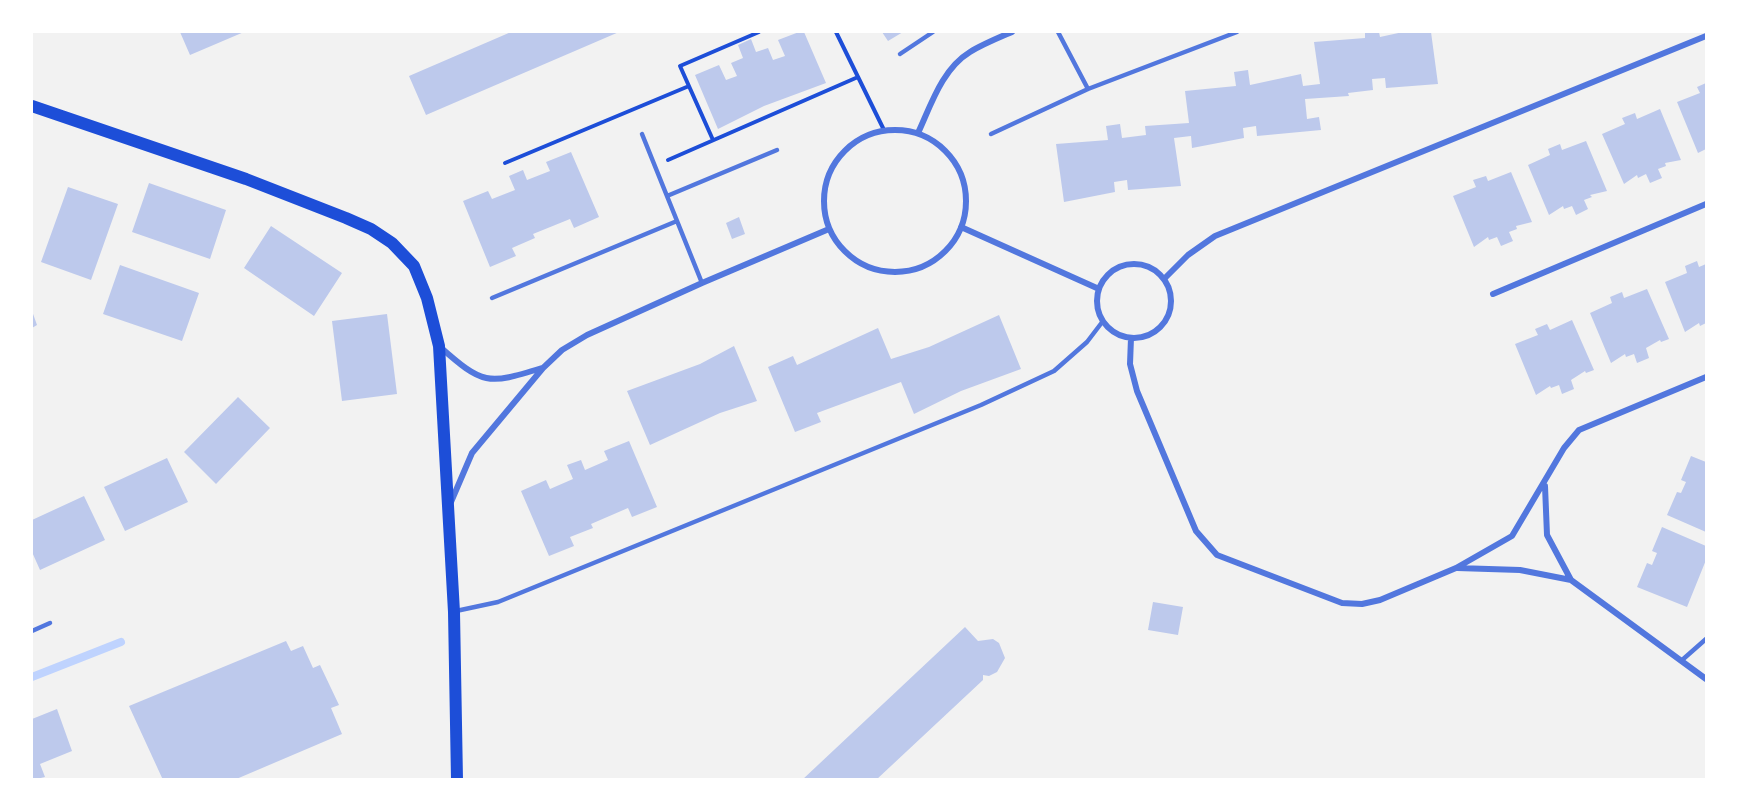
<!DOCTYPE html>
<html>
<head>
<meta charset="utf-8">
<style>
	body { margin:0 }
	#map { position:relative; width:1738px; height:811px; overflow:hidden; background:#f2f2f2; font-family:Roboto,sans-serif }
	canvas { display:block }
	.frame { position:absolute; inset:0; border:33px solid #fff; pointer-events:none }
</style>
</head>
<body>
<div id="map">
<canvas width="1738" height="811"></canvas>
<div class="frame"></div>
</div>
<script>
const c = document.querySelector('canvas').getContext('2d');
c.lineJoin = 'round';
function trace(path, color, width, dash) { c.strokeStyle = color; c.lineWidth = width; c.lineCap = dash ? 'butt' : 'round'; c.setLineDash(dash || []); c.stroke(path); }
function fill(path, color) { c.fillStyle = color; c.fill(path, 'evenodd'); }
trace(new Path2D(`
	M32,677L121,642`), '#bfd3fe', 8);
fill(new Path2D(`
	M180,32H244L190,55Z
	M511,32H619L426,115L409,76Z
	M799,32H804L826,83L764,106L718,129L695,75L719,65L726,80L737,76L731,63L743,58L738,45L751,39L756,52L768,48L773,60L785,56L778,40Z
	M882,32H903L888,41Z
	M1365,32H1379L1380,37L1403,32H1431L1438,84L1386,88L1385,78L1372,79L1373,90L1348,93L1349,96L1305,99L1307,119L1319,117L1321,130L1257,136L1256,126L1243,128L1244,138L1192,148L1191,136L1174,138L1181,186L1128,190L1127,180L1114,182L1115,192L1064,202L1056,144L1108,140L1106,126L1120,124L1122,138L1146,135L1145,126L1189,123L1185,91L1236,86L1234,72L1248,70L1250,85L1301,74L1303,86L1320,84L1314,42L1365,38Z
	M1706,83V149L1698,153L1677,102L1700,93L1697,87Z
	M1660,109L1681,160L1665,163L1666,166L1658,169L1662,178L1650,183L1646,174L1638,178L1637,175L1624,184L1602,134L1625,124L1622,118L1635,113L1637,119Z
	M1586,141L1607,191L1590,195L1592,197L1584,200L1588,209L1576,215L1572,206L1564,209L1563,206L1549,215L1528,165L1550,155L1548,149L1560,144L1562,150Z
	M571,152L599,217L574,228L570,219L533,234L535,238L512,248L516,256L490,267L463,201L488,191L492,199L515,190L509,176L523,170L527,180L550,171L546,162Z
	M1511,172L1532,222L1516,226L1517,229L1509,232L1513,241L1501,246L1497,237L1489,240L1488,237L1474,247L1453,196L1476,187L1473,180L1486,176L1488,181Z
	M149,183L226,210L210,259L132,232Z
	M68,187L118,204L91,280L41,262Z
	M739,217L745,234L732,239L726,223Z
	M271,226L342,273L314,316L244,268Z
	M1697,261L1699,267L1706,264V323L1700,326L1699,323L1685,332L1665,282L1687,273L1685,266Z
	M120,265L199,293L182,341L103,314Z
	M1647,289L1669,339L1661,342L1660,340L1646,348L1649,358L1637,363L1634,354L1626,357L1625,354L1611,363L1590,313L1612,303L1610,297L1622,292L1624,298Z
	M32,311L37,325L32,328Z
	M387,314L397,394L342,401L332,321Z
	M999,315L1021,369L961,391L914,414L901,382L817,413L821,422L795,432L768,367L793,356L797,365L878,328L891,359L929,347Z
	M1572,320L1594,370L1586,373L1585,371L1571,380L1574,389L1562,394L1559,385L1551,388L1550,386L1536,395L1515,344L1538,335L1535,329L1547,324L1550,330Z
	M734,346L757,401L720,413L650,445L627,391L700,364Z
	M238,397L270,428L216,484L184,452Z
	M629,441L657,507L632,517L628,508L591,524L593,528L570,537L574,546L549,556L521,491L546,480L550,489L573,479L567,465L581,460L585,470L608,460L604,451Z
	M1691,456L1706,462V532L1667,515L1677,492L1681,493L1686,482L1681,480Z
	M167,458L188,502L125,531L104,487Z
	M84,496L105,540L40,570L32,552V520Z
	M1662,527L1706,546V560L1687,607L1637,587L1647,563L1652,565L1657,553L1652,551Z
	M1153,602L1183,607L1178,635L1148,630Z
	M965,627L978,641L993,639L999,643L1005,658L997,672L989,676L983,675V680L876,780H802Z
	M286,641L291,651L303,646L313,668L320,665L339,705L331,708L342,734L234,780H163L129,706Z
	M57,709L72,751L40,764L45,777L32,780V719Z`), '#bdc9ec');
trace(new Path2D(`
	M836,32L884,130
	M713,140L680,66L759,32
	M668,160L858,77
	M505,163L689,86`), '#1d4ed8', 4);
trace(new Path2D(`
	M1058,32L1088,89
	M900,54L933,32
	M642,134L702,283
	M991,134L1088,89L1237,32
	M667,196L777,150
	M492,298L677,221
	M456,611L498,602L981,405L1054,371L1087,342L1103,321
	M32,631L50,623
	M1681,661L1706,639`), '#5277de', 4.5);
trace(new Path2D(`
	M824 201a71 71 0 1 1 142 0a71 71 0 1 1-142 0Z
	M918,133C931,105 942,69 970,52C983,44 998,38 1012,32
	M961,227L1099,289
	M1097 301a37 37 0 1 1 74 0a37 37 0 1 1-74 0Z
	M1164,279L1188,255L1215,236L1706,36
	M1493,294L1706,204
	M1131,338L1130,364L1137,391L1196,531L1217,555L1342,603L1362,604L1380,600L1456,568L1512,536L1564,448L1579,430L1706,377
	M439,346C483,385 487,385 542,368
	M1545,486L1547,535L1571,580
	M451,502L472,453L543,368L562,350L587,335L702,283L829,229
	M1457,568L1520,570L1571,580L1706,679`), '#5277de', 6);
trace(new Path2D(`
	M32,106L246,179L346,218L371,229L392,243L414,266L427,298L439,346L454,612L457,780`), '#1d4ed8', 12);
</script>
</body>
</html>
